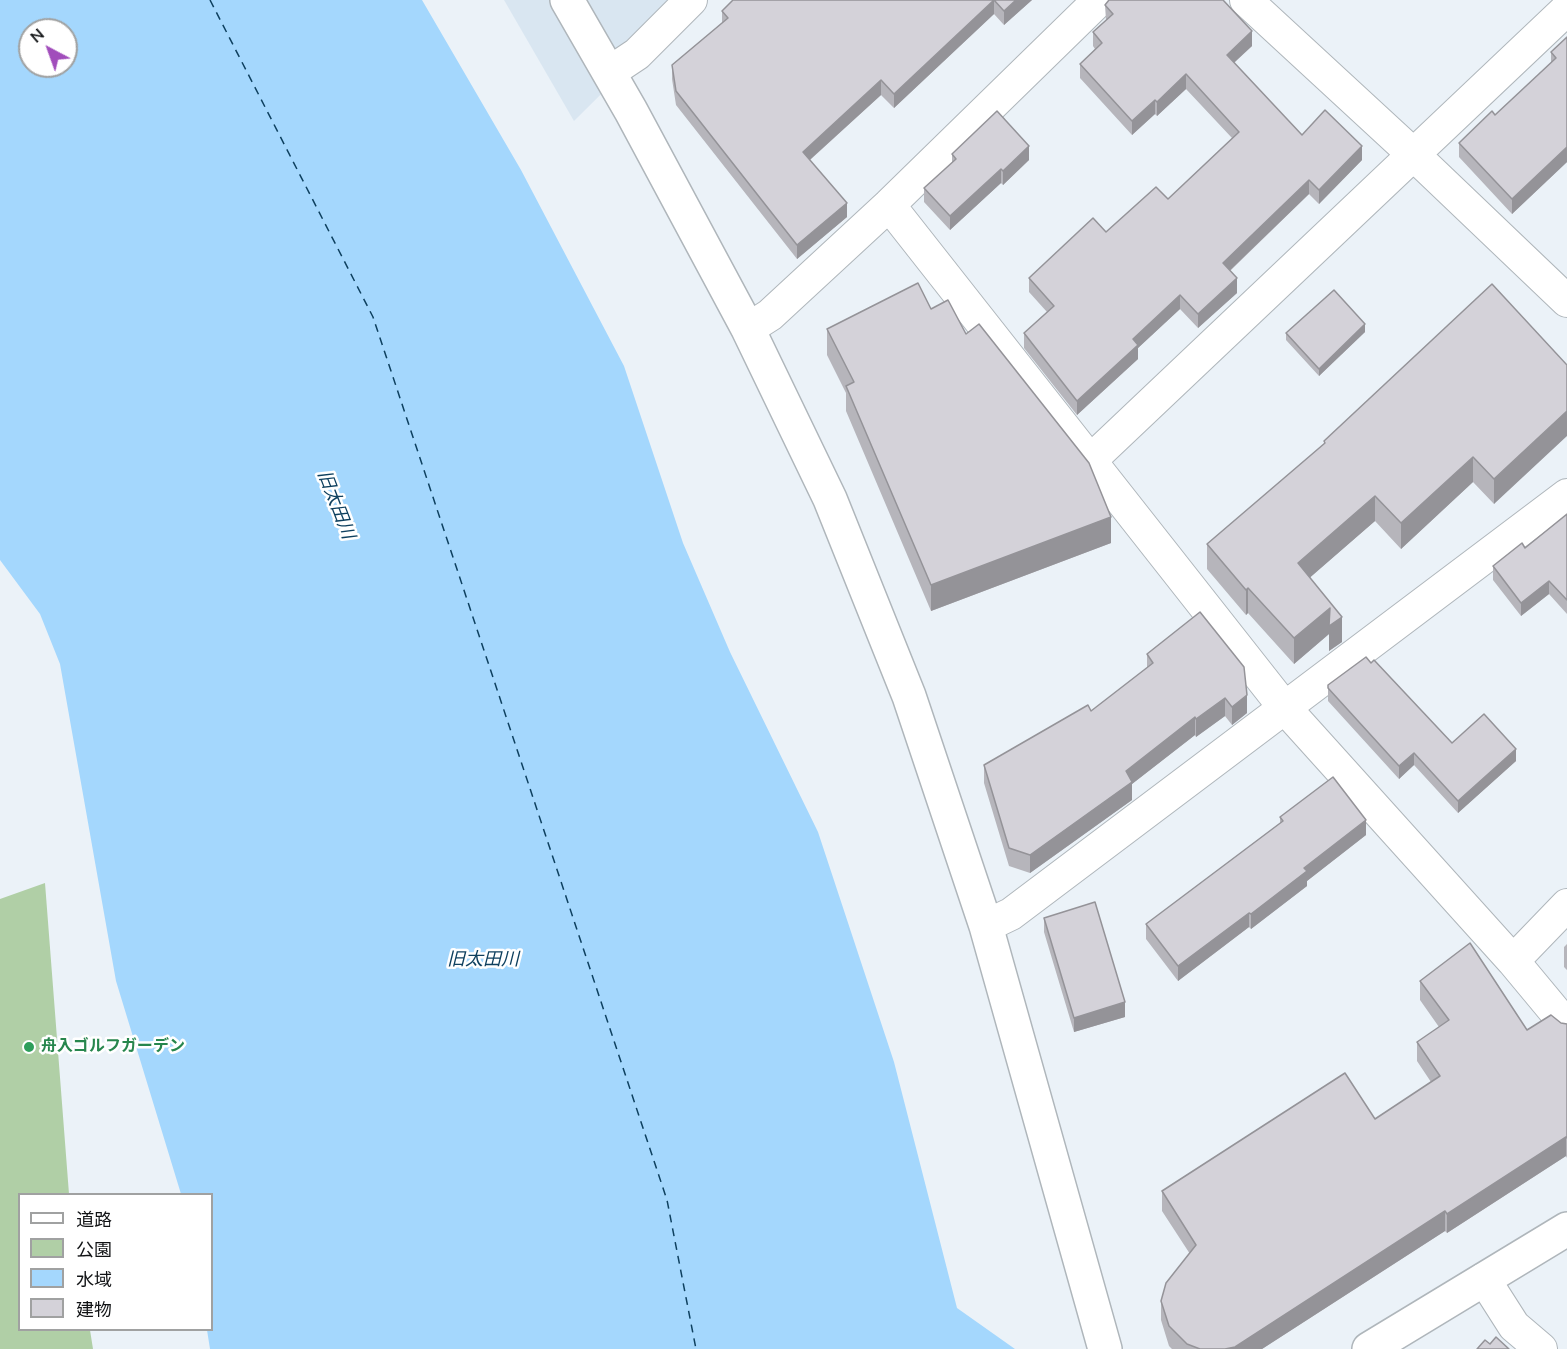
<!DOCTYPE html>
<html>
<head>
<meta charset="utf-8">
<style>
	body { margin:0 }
	#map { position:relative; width:1567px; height:1349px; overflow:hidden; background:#ebf2f8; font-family:"Nunito Sans","Noto Sans JP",sans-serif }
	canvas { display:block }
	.legend { position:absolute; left:18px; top:1193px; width:195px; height:138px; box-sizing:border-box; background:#fff; border:2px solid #a0a1a1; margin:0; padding:8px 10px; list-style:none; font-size:18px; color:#111315 }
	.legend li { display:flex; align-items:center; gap:12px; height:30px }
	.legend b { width:30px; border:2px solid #a0a1a1 }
	.north { position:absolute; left:18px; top:18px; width:60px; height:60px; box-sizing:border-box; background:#fff; border:2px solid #a0a1a1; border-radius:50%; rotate:319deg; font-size:16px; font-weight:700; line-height:24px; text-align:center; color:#111315 }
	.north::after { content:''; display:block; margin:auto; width:21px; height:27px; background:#a14dbb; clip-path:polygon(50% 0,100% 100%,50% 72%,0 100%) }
</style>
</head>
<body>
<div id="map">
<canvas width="1567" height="1349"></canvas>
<ul class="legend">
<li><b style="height:8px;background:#fff"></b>道路</li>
<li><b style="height:16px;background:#b0cfa6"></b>公園</li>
<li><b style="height:16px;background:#a4d7fd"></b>水域</li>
<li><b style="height:16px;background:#d4d2d9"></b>建物</li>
</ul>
<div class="north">N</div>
</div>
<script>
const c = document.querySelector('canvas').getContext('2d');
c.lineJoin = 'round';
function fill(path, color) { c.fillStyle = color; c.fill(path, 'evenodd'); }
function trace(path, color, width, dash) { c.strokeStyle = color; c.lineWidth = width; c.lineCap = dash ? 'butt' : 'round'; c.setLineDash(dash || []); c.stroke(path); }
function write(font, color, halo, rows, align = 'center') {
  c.font = font + ' "Nunito Sans","Noto Sans JP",sans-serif'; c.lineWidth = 5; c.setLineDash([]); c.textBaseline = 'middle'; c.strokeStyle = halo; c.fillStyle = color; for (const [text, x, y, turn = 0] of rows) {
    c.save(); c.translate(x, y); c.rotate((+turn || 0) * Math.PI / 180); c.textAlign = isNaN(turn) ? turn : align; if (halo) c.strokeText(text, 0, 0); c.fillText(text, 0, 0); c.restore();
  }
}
fill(new Path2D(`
	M504,0H696L574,121Z`), '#d9e6f1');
fill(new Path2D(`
	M45,883L69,1194H20V1330H90L93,1349H0V899Z`), '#b0cfa6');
fill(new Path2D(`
	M0,0H422L521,170L624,366L683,543L730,652L818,832L894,1062L957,1308L1015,1349H210L207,1330H212V1194H181L116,981L60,664L40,614L0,560ZM30,30H66V66H30Z`), '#a4d7fd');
trace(new Path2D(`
	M210,0L373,317L667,1200L696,1349`), '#0e405f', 1.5, [8, 6]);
const minor = new Path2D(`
	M1246,0L1414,155L1567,301
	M610,72L637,54L691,0
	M889,205L1284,707L1513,961L1567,1026
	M748,329L770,315L889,205L1099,0
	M1091,460L1567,9
	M986,926L1011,914L1567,495
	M1513,961L1567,905
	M1484,1279L1514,1326L1541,1349`);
const tertiary = new Path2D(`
	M567,0L631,111L748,329L830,499L909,696L986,926L1105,1349
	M1369,1349L1567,1229`);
trace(minor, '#afb6bb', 34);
trace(tertiary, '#afb6bb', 36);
trace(minor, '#fff', 32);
trace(tertiary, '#fff', 33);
fill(new Path2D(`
	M733,0H1032L1004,25L994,14L894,108L881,95L810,160L847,217L797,259L676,105L672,79V65L722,23V11Z
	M1105,5L1252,46L1234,63L1302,135L1362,160L1319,204L1309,194L1230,271L1237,293L1198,328L1180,309L1138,348V359L1077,415L1024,348V333L1047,312L1029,292V278L1106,232L1168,199L1232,138L1186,89L1157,116L1155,114L1132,135L1080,78V64L1095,49L1093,46V32L1106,20Z
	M1567,37V162L1512,214L1459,157V143L1495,115L1551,63V52Z
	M952,154L1029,160L1003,185L1001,183L950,230L924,202V188L952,163Z
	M931,309L966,334L1111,543L931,611L846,411V393L827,355V329Z
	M1365,332L1319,376L1286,340V333Z
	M1567,365L1494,504L1473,482L1401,549L1375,521L1310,577L1342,642L1329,651V634L1294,664L1248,613L1246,615L1207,569V544L1324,444V441Z
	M1567,514V614L1549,594L1521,616L1493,580V566L1525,548Z
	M1200,612L1247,713L1232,725L1225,716L1196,737L1195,735L1132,784V800L1030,873L1009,866L984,783V765L1091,711L1147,668V654Z
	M1371,663L1452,743L1516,761L1458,813L1414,765L1399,779L1328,701V685Z
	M1280,817L1366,835L1307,881V886L1251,929L1249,927L1178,981L1146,939V924L1280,823Z
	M1044,918L1125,1017L1074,1032L1044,932Z
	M1567,944V970L1564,967V947Z
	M1420,981L1527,1030L1561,1023L1567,1024V1158L1566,1156L1447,1233L1445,1231L1262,1349H1172L1169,1346L1161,1320V1301L1190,1254L1162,1211V1191L1375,1119L1431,1082L1417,1061V1042L1439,1027L1420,1000Z`), '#b6b5bb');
fill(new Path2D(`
	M994,0V14L894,108V94Z
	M1016,0H1032L1004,25V11Z
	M1252,31V46L1227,69V55Z
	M1186,74V89L1157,116V102Z
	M881,80V95L803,166V152Z
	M1155,100V114L1132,135V121Z
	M1029,146V160L1003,185V171Z
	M1362,146V160L1319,204V190Z
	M1567,147V162L1512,214V199Z
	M1001,169V183L950,230V216Z
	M1309,180V194L1223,277V263Z
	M847,203V217L797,259V245Z
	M1237,278V293L1198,328V314Z
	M1180,295V309L1138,348V359L1077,415V401L1133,339Z
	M1365,324V332L1319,376V369Z
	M1567,411V436L1494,504V479Z
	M1473,457V482L1401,549V523Z
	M1375,496V521L1298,588V563Z
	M1111,517V543L931,611V585Z
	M1549,581V594L1521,616V603Z
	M1248,588V613L1246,615V590Z
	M1330,608L1342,617V642L1329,651V634L1294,664V638Z
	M1247,695V713L1232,725V707Z
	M1225,698V716L1196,737V719Z
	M1195,717V735L1132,784V800L1030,873V855L1126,771Z
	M1516,749V761L1458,813V801Z
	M1414,753V765L1399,779V766Z
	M1366,820V835L1307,881V886L1251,929V914L1304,868Z
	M1249,913V927L1178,981V966Z
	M1125,1002V1017L1074,1032V1018Z
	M1566,1137V1156L1447,1233V1214Z
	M1445,1211V1231L1262,1349H1225Z`), '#949398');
const building = new Path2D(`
	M733,0H1016L1004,11L994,0L894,94L881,80L803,152L847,203L797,245L676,91L672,65L728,18L722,11Z
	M1109,0H1223L1252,31L1227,55L1302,135L1325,110L1362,146L1319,190L1309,180L1223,263L1237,278L1198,314L1180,295L1133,339L1138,345L1077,401L1024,333L1054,306L1029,278L1093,218L1106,232L1156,187L1168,199L1239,132L1186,74L1157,102L1155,100L1132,121L1080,64L1102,43L1093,32L1113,14L1105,5Z
	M1567,37V147L1512,199L1459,143L1492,111L1495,115L1556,58L1551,52Z
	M997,111L1029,146L1003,171L1001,169L950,216L924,188L956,159L952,154Z
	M918,283L931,309L948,300L966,334L979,324L1089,463L1111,517L931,585L846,386L854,382L827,329Z
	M1492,284L1567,365V411L1494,479L1473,457L1401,523L1375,496L1298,563L1342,617L1329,626L1330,608L1294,638L1248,588L1246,590L1207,544L1325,443L1324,441Z
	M1334,290L1365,324L1319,369L1286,333Z
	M1567,514V600L1549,581L1521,603L1493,566L1522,543L1525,548Z
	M1200,612L1244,667L1247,695L1232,707L1225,698L1196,719L1195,717L1126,771L1132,782L1030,855L1009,848L984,765L1088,705L1091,711L1153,663L1147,654Z
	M1366,657L1371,663L1374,660L1452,743L1484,714L1516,749L1458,801L1414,753L1399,766L1328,688V685Z
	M1333,777L1366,820L1304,868L1307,871L1251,914L1249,913L1178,966L1146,924L1283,821L1280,817Z
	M1095,902L1125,1002L1074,1018L1044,918Z
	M1470,943L1527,1030L1551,1015L1561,1023L1567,1024V1138L1566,1137L1447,1214L1445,1211L1235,1347L1225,1349H1200L1187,1344L1169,1326L1161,1301L1166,1283L1196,1245L1162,1191L1345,1073L1375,1119L1440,1076L1417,1042L1449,1020L1420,981Z
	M1496,1337L1509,1349H1477L1485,1340L1490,1344Z`);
fill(building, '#d4d2d9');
trace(building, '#949398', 1.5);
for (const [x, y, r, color] of [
	[29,1047,6,"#2e9e5b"]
]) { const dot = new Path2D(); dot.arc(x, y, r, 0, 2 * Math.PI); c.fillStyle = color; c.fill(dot); trace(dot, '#fff', 2); }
write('bold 16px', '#27864d', '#fff', [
	["舟入ゴルフガーデン",41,1047]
], 'left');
write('italic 18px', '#0e405f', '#fff', [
	["旧太田川",335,505,69],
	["旧太田川",483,961]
]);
</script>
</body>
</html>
